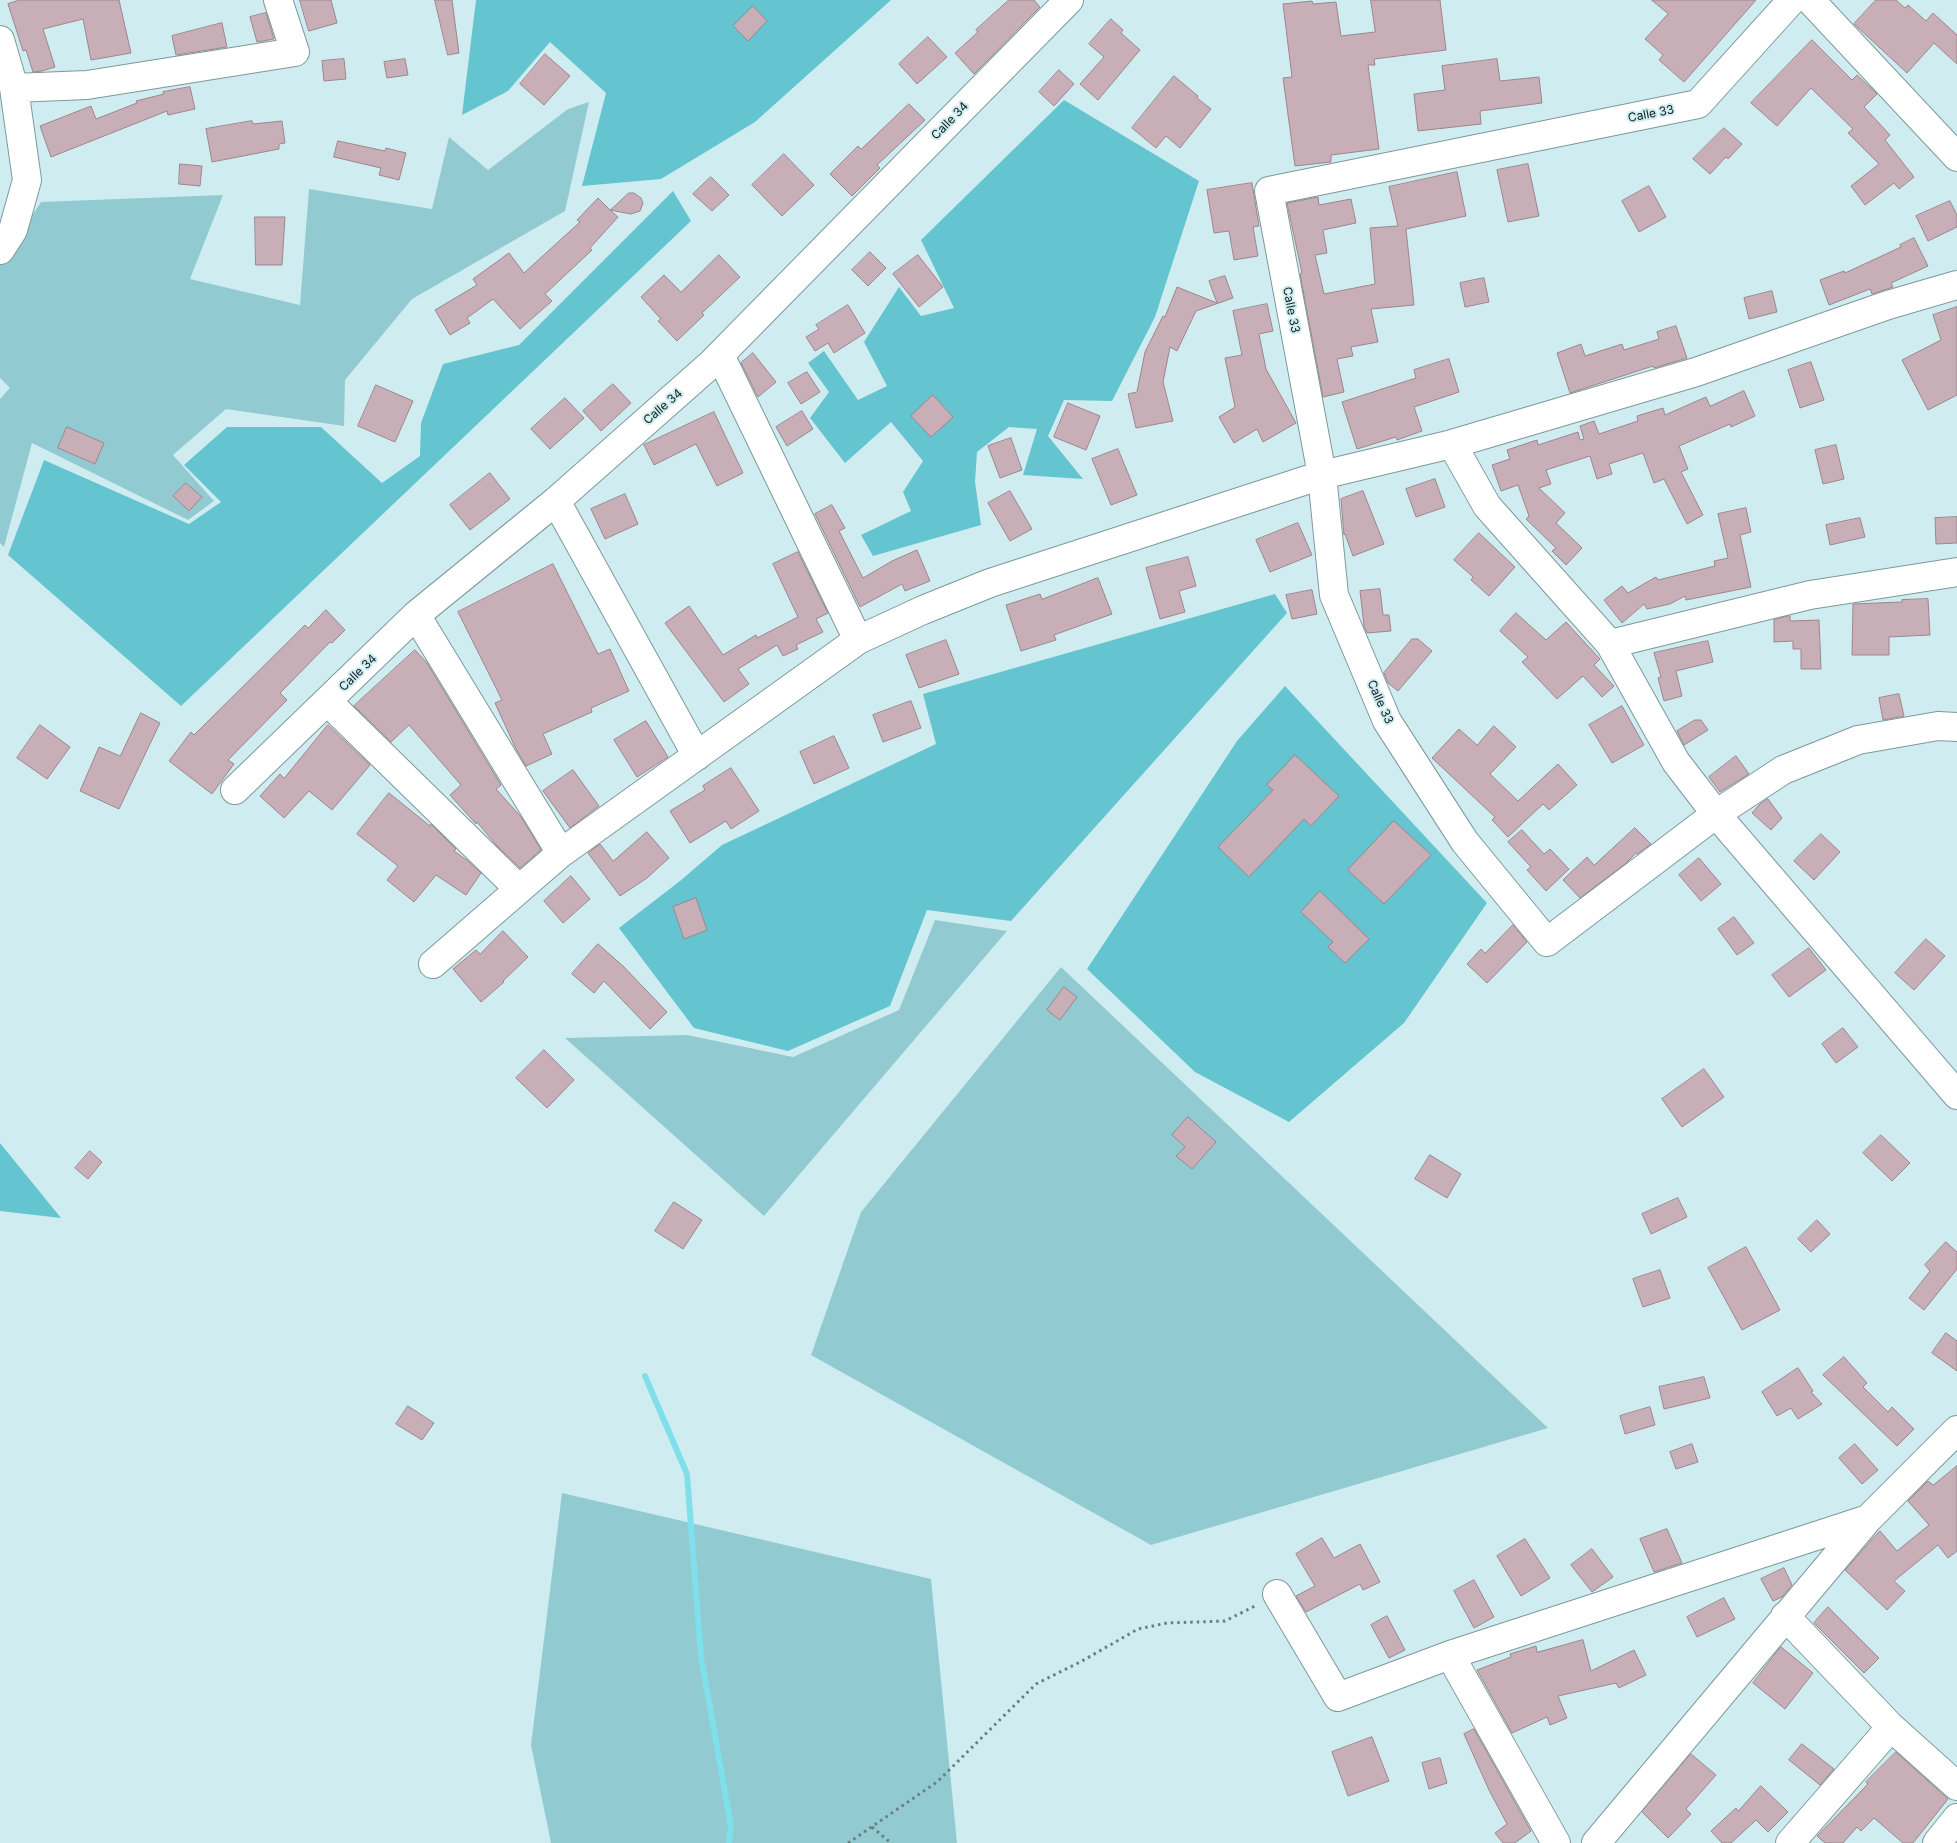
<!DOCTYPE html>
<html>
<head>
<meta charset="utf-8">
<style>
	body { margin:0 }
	canvas { display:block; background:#cfedf0 }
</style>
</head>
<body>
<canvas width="1957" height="1843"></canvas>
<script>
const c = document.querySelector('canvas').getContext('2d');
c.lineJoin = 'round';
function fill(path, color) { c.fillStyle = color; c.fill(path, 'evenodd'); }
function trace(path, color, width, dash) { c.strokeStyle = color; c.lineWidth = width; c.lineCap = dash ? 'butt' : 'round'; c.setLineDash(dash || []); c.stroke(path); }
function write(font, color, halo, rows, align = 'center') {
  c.font = font + ' Inter,sans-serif'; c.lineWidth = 4; c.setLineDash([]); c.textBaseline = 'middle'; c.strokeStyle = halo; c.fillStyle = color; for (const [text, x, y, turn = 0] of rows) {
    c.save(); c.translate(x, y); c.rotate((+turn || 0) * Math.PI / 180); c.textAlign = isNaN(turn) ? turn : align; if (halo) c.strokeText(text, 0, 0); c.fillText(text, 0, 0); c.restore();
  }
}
fill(new Path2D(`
	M589,102L565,211L412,299L345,380L344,426L226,409L173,455L214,501L188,520L32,443L4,547L0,543V399L10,388L0,378V265L41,202L223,195L190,279L300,305L309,189L432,209L449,137L488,170L568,109Z
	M935,920L1007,931L764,1216L565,1038L687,1035L793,1057L899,1010Z
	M1061,967L1548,1428L1151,1545L811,1355L861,1212Z
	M562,1493L931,1579L957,1843H551L531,1745Z`), '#91cbd1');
fill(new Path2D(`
	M476,0H891L755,122L661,179L582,186L606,93L550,42L508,91L462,115Z
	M1064,100L1199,181L1155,317L1112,401L1064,400L1048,436L1083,479L1023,475L1037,429L1009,427L977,452L975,482L981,525L873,556L861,535L911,511L903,492L923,461L891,422L845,463L810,418L829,392L808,363L824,351L858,400L887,386L864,342L899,287L921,316L954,308L921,240Z
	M673,191L691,221L181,706L8,555L44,460L189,524L221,502L184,465L227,427H321L382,483L420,456L421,423L443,364L519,345Z
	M1275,594L1287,613L1011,921L927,910L890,1006L788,1051L694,1028L619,928L680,881L722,845L936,744L923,694Z
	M1285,686L1487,903L1404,1023L1289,1122L1195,1072L1087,969L1237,741Z
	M0,1143L61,1218L0,1211Z`), '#64c5d0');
trace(new Path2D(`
	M645,1376L687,1474L701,1657L731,1826L729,1843`), '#7fdfea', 6);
const building = new Path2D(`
	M20,0H119L131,53L91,60L83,19L43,29L55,67L42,71L33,72L26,50L23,51L8,4Z
	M300,0H331L337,23L309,31Z
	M435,0H452L459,53L448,55Z
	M1009,0H1034L1040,7L974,74L955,53L978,32L976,30Z
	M1371,0H1440L1446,50L1374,59L1375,65H1368L1379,149L1331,155V162L1295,166L1283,78L1292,77L1283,4L1312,1L1313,4L1336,2L1341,36L1375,32Z
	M1652,0H1756L1684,82L1659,60L1663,55L1645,39L1668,14Z
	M1876,0H1896L1905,8L1908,5L1926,21L1933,13L1957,35V64L1934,43L1907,73L1854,24Z
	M753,6L767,21L748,41L733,26Z
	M266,13L274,39L257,42L250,17Z
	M1111,19L1123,30L1121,33L1140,50L1098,100L1080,84L1104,57L1089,44Z
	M222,23L227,47L176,55L172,36Z
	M928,37L947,57L917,84L899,64Z
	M1812,40L1852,80L1857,75L1877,94L1864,107L1890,135L1885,140L1914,177L1899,189L1894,183L1865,205L1851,186L1879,164L1848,133L1853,129L1811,88L1777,126L1751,103Z
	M545,54L570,76L544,105L520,84Z
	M344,59L346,79L324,81L322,61Z
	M405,59L408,75L387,78L384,62Z
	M1497,59L1500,81L1539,77L1542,103L1480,111L1481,124L1418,131L1414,94L1445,90L1442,66Z
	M1059,70L1074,84L1054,106L1039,92Z
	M1174,76L1198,96L1197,98L1211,109L1180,148L1166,136L1156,148L1132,128Z
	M190,87L195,109L168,115L167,111L51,157L40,126L91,106L96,119L137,103L136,101L164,94L163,92Z
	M909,104L925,120L877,165L880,168L852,196L830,174L858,146L861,149Z
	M252,121L253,124L282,121L285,143L279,144V149L212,162L206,129Z
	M1724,128L1742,144L1728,159L1726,157L1710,174L1693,159Z
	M338,141L385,151L386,148L406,153L399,180L379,175L381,168L334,157Z
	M784,154L814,185L782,216L752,185Z
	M180,164L202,166L200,186L179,184Z
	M1528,164L1539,216L1508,222L1497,170Z
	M1457,172L1466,216L1406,229L1414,305L1371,309L1378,342L1351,347L1353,356L1337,359L1344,392L1323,397L1300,274L1302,273L1287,203L1318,197L1319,205L1351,199L1356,223L1323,230L1327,253L1315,255L1324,294L1375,284L1370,228L1398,226L1389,187Z
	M711,177L729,195L712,211L693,194Z
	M1252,183L1259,226L1253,227L1258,256L1234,260L1229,231L1214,233L1207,190Z
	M1649,186L1666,217L1639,232L1622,201Z
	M629,193H634L641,198L643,203L640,211L631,214L610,210L618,217L590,248L592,250L545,294L552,301L520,329L493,299L467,318L470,323L450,335L435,310L477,285L473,279L509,253L524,273L580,222L577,220L598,198L610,210Z
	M1950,201L1957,215V227L1928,241L1916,216Z
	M255,217H285L282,265H256Z
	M1914,238L1928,266L1891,283L1893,287L1872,294L1870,289L1829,305L1820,280L1844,271L1845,273L1901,247L1900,245Z
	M870,252L886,268L868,286L852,270Z
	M719,255L740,277L702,313L704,315L677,341L658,321L661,319L641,297L664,275L681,292Z
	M918,255L943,287L919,307L893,274Z
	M1225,276L1233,298L1196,311L1177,351L1170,347L1163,382L1173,421L1136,428L1128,394L1137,392L1145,352L1163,316L1165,317L1177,287L1217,303L1209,281Z
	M1484,278L1489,302L1465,307L1460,283Z
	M1772,291L1777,312L1749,319L1744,298Z
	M1267,304L1273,331L1259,334L1266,369L1296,423L1263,442L1257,429L1234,443L1219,417L1235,407L1225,358L1242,355L1233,311Z
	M848,305L865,333L834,353L828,343L815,351L806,337L819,329L816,325Z
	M1957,307V395L1928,410L1902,360L1941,340L1933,315Z
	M1676,326L1687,358L1654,368L1653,366L1570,393L1557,353L1581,344L1585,356L1622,344L1624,350L1659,339L1657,332Z
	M753,353L776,382L758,397L741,363Z
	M1449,359L1459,392L1414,407L1422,431L1397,440L1396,437L1357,449L1342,402L1416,378L1414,370Z
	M1811,362L1824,400L1800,408L1788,370Z
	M807,372L820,392L801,404L788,383Z
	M613,384L631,403L601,431L583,411Z
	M376,385L413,401L395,442L358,426Z
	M1744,391L1755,416L1731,427L1730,424L1679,446L1688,469L1681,472L1703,515L1687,524L1664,479L1654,483L1643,453L1609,464L1612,474L1597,479L1590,456L1546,470L1551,484L1539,488L1565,513L1556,523L1582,548L1566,565L1552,551L1556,548L1526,519L1529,516L1518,485L1501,491L1492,465L1510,459L1507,450L1537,440L1538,445L1578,432L1580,440L1584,439L1580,426L1594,421L1599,434L1638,421L1637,416L1663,408L1665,415L1706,397L1710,406Z
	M933,395L953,417L931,437L911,416Z
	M565,398L584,418L550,449L531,429Z
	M1068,403L1100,416L1086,450L1054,437Z
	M802,411L813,429L787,446L776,427Z
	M714,412L743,473L717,486L696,444L654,465L644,445Z
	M67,427L104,443L95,464L58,448Z
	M1011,438L1022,470L1000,478L988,446Z
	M1836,445L1844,479L1823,484L1815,450Z
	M1118,449L1137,495L1111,505L1092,459Z
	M490,473L510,499L470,530L450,505Z
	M1435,479L1445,507L1416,517L1406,489Z
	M186,483L202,497L189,511L173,496Z
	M1010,491L1032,529L1010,541L988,503Z
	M1363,491L1384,544L1353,556L1345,534L1344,535L1341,499Z
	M625,494L638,524L605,539L591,509Z
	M832,505L845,528L839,531L863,578L892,561L917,550L930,581L905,591L902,584L860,607L815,514Z
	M1746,508L1751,532L1740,535L1751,587L1686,600L1685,596L1670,604L1647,609L1644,604L1622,623L1604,600L1622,586L1628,593L1656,577L1658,580L1715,566L1714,561L1728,558L1718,514Z
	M1957,517V543L1936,544L1935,518Z
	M1860,518L1865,537L1830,545L1826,525Z
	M1298,523L1312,555L1270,572L1256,540Z
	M1479,533L1515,567L1489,596L1471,580L1473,577L1454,560Z
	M798,552L828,613L816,619L823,632L796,645L798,649L783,656L777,645L738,669L749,684L724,702L665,623L689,606L723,655L756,635L757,638L798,617L773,564Z
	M1188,557L1196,586L1179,591L1185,612L1160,619L1146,568Z
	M553,564L598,654L610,649L629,691L591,708L592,712L543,734L552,754L526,766L515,747L495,703L502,700L458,612Z
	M1098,578L1112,614L1054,635L1056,640L1021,651L1006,605L1040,594L1042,599Z
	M1380,589L1383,615H1389L1391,631L1367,633L1364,626L1360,591Z
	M1312,590L1317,614L1292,619L1286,595Z
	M1928,599L1930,635L1889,637V655H1852L1853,604L1902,602V600Z
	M326,610L345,630L332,643L330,642L280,693L287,700L228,760L234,764L212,794L169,761L191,732L194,735L305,625L308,628Z
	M1516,613L1546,640L1566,622L1600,659L1594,665L1614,686L1602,697L1583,676L1557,699L1522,662L1528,657L1500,631Z
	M1790,616V621L1819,620L1821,669H1801V649H1793V641L1774,642V620Z
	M1412,639H1418L1432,651L1398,691L1388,683L1384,673Z
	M946,640L959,674L919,688L906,655Z
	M1708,641L1713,662L1676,671L1682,696L1664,701L1658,678L1661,677L1654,653Z
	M415,650L427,663L501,785L496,789L522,818L541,850L520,868L497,846L477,822L476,824L450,795L461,785L409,725L391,742L354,706Z
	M1899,694L1904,716L1883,720L1879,698Z
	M911,701L921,728L883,742L873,715Z
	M1622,706L1644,745L1612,763L1589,725Z
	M141,713L160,723L119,809L80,791L99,747L120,756Z
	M1695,720H1701L1708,730L1684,745L1677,731Z
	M646,721L668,757L637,777L614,740Z
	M40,725L70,747L47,779L17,758Z
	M328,725L370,765L332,810L309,791L284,818L260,796L280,774L284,778Z
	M1494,726L1516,747L1490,774L1518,801L1558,764L1577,785L1549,810L1543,804L1508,837L1492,820L1495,817L1432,758L1459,729L1477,745Z
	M834,736L849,768L814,784L800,752Z
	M1295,755L1339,796L1311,826L1304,819L1249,877L1218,847L1273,790L1267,785Z
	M1736,756L1749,774L1720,792L1709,777Z
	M731,768L759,811L731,829L726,821L690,843L670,811L705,790L703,786Z
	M573,770L599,806L570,828L543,791Z
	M389,793L430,826L431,824L456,849L454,851L468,861L481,873L466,895L436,875L414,902L387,880L398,866L357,834Z
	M1768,799L1782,818L1771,830L1752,813L1760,804Z
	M1394,821L1431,855L1384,904L1348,870Z
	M1635,828L1651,844L1637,854L1636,853L1625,864L1580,898L1563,880L1587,857L1594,865Z
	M1522,830L1544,854L1550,849L1569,869L1546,891L1527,870L1531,867L1508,842Z
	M647,832L669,858L647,878L620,896L588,853L600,844L613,861Z
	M1821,834L1840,852L1814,880L1794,861Z
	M1699,858L1721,884L1701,901L1679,875Z
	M571,876L590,899L563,923L544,901Z
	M1320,891L1369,939L1345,963L1328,947L1333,942L1301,912Z
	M696,898L707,930L684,939L673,907Z
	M1734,917L1754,943L1737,955L1718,929Z
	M1513,925L1527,942L1487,983L1467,964L1481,949L1485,953Z
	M503,931L528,957L503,981L504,982L481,1002L453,969L476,950L480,954Z
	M1926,939L1945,956L1914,990L1895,973Z
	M598,944L623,966L667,1012L650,1029L604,981L594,993L572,974Z
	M1809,948L1826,970L1789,997L1772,975Z
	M1064,987L1077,997L1060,1020L1047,1010Z
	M1843,1028L1858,1047L1836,1063L1822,1044Z
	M544,1050L574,1080L547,1108L516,1078Z
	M1704,1069L1724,1097L1682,1127L1662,1099Z
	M1188,1117L1216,1142L1192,1169L1176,1156L1185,1147L1172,1135Z
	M1881,1135L1910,1163L1892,1181L1863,1153Z
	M90,1151L102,1162L88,1179L75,1168Z
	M1430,1155L1461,1174L1447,1198L1415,1179Z
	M1678,1198L1687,1217L1651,1234L1642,1214Z
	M674,1202L702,1220L683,1249L655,1231Z
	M1817,1220L1830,1234L1811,1252L1798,1239Z
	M1946,1242L1957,1252V1269L1924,1310L1909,1298L1930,1271L1925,1265Z
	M1746,1247L1780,1310L1742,1330L1708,1268Z
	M1660,1270L1670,1298L1643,1307L1633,1279Z
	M1946,1333L1957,1341V1371L1932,1353Z
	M1844,1357L1867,1383L1863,1387L1888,1412L1892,1407L1914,1429L1897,1446L1823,1375Z
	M1798,1368L1813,1391L1811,1392L1822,1404L1798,1419L1791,1408L1777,1416L1762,1392Z
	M1704,1377L1710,1398L1664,1409L1659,1387Z
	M408,1406L434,1423L422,1440L396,1424Z
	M1650,1407L1655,1425L1625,1434L1620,1416Z
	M1692,1444L1698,1462L1676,1469L1670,1452Z
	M1855,1444L1878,1470L1862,1484L1839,1458Z
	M1957,1466V1551L1948,1558L1938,1545L1894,1581L1905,1591L1887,1610L1845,1570L1873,1538L1880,1531L1897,1551L1929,1525L1908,1501L1928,1481L1933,1485Z
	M1667,1529L1682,1563L1654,1572L1640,1539Z
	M1322,1538L1334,1558L1360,1544L1380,1582L1363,1590L1360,1584L1306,1612L1296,1596L1315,1586L1296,1554Z
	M1525,1539L1550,1578L1521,1596L1497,1556Z
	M1592,1549L1613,1577L1592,1592L1571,1565Z
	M1784,1568L1792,1585L1782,1597L1773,1601L1761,1579Z
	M1474,1580L1494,1617L1474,1628L1454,1591Z
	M1724,1598L1735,1619L1697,1637L1687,1617Z
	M1828,1607L1879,1658L1864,1673L1814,1623Z
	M1387,1616L1405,1650L1389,1658L1371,1625Z
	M1583,1640L1591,1671L1634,1650L1646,1675L1619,1688L1616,1683L1558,1696L1567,1718L1550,1725L1547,1717L1512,1733L1477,1670L1511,1657L1510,1654L1536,1646L1537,1652Z
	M1781,1647L1813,1673L1785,1709L1753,1683Z
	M1474,1729L1531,1831L1515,1843H1503L1495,1833L1507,1824L1489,1790L1464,1734Z
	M1372,1737L1389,1781L1348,1796L1332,1752Z
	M1802,1744L1834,1769L1820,1785L1789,1760Z
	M1896,1752L1948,1799L1913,1843H1903L1874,1818L1861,1831L1857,1827L1843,1843H1825L1817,1836L1868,1784L1866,1782Z
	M1691,1754L1716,1775L1686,1809L1691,1814L1668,1838L1642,1812Z
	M1440,1758L1447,1783L1429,1789L1422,1763Z
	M1761,1786L1788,1812L1768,1832L1756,1820L1731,1843H1722L1711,1831L1736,1808L1738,1811Z`);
fill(building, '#c8aeb6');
trace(building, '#9e858d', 1);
const minor = new Path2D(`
	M1792,0L1698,104L1269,191L1322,475L1334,595L1387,721L1465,842L1547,942L1716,814L1783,770L1858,740L1938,726L1957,727
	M1810,0L1957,157
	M0,40L14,88L27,180L13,230L0,250
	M14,88L87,85L295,52L278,0
	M720,355L858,640
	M1452,444L1487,506L1610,644L1676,762L1716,814L1957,1095
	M556,501L697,756
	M416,615L561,853
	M1610,644L1810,595L1957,572
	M328,702L519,889
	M235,790L416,615L556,501L711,364L1069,0
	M433,964L561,853L858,640L923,610L990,583L1322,475L1452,444L1696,372L1888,305L1957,285
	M1277,1594L1338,1697L1450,1655L1868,1519
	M1785,1616L1891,1727L1957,1786
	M1450,1655L1556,1843
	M1596,1843L1868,1519L1957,1430
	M1790,1843L1891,1727
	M1937,1843L1957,1818`);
trace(minor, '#7d999c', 30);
trace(new Path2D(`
	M872,1827L891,1843
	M848,1843L937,1782L1036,1684L1082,1661L1138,1629L1167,1623L1225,1621L1257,1605`), '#6a7e80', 3, [2.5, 4]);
trace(minor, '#fff', 28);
write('12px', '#131e20', '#cfedf0', [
	["Calle 33",1651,114,-11],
	["Calle 34",950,121,-46],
	["Calle 33",1291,310,79],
	["Calle 34",663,407,-41],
	["Calle 34",358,673,-44],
	["Calle 33",1380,702,66]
]);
</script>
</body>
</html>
